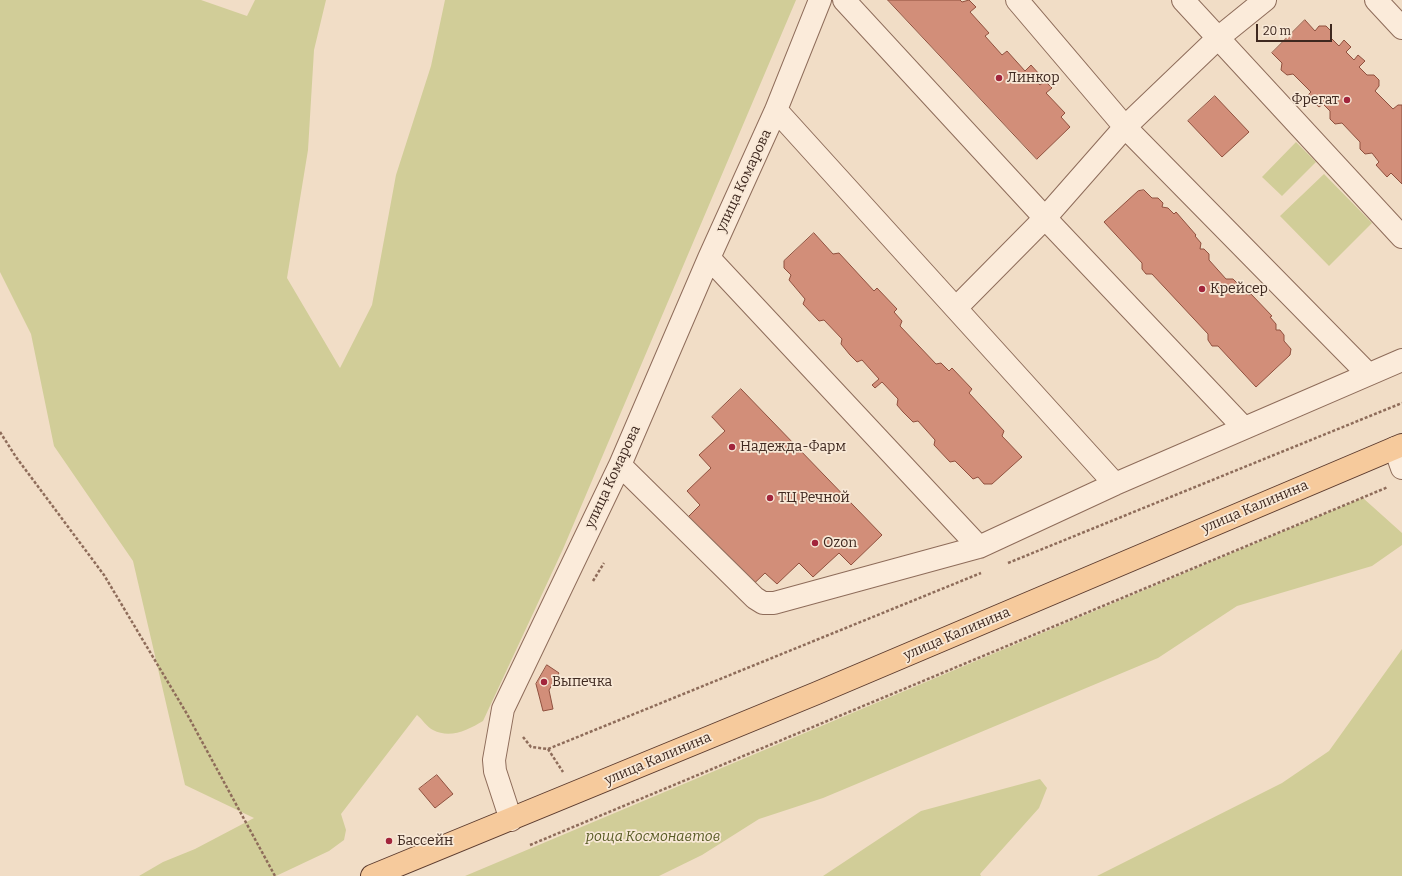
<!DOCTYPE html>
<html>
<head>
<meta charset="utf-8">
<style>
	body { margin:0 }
	#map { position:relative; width:1402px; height:876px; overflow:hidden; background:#f1ddc6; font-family:Bitter,serif }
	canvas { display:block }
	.scale { position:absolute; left:1256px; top:24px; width:76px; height:18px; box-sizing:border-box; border:2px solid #3e281f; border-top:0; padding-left:5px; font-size:12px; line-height:14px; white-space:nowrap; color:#3e281f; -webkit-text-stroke:3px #f8e8d6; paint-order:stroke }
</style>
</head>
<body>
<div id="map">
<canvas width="1402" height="876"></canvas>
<div class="scale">20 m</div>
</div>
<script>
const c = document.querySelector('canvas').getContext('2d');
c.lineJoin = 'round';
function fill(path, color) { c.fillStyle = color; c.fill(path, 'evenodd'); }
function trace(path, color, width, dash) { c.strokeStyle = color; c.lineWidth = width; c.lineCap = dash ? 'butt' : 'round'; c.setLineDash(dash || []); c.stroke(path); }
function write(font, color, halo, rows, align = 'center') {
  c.font = font + ' Bitter,serif'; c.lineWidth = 3.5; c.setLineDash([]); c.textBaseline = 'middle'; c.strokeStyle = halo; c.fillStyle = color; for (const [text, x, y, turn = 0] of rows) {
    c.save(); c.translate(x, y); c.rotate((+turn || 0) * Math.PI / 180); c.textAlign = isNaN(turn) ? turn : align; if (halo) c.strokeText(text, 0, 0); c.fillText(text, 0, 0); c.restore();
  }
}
fill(new Path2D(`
	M0,0H201L247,16L255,0H326L314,50L308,150L287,278L340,368L372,305L396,175L431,66L445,0H796L563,549L483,721C468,730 450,739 433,730C427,727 422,719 417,715L341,814L346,830L344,840L329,851L276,876H139L163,862L195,849L254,818L185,785L133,561L54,446L31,334L0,272Z
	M1296,142L1316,162L1282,196L1262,177Z
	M1324,174L1372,223L1329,266L1280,216Z
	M1363,498L1402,533V545L1372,566L1237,606L1158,658L823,798L759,819L702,855L659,876H465Z
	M1402,649V876H1097L1282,783L1329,751Z
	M1040,779L1047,788L1039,808L980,874L981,876H823L921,811Z`), '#d1cd98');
const building = new Path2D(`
	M888,0H960L962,2L969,0L976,7L970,12L989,33L985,36L1002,55L1007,51L1025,71L1031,65L1040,75L1035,80L1040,85L1045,81L1052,88L1046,93L1065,113L1061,117L1070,127L1037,159Z
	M1305,20L1315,31L1319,26H1326L1331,31V38L1339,46L1344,40L1351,47L1346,52L1354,60L1358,55L1365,61L1359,67L1367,75H1374L1379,80V86L1375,91L1393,109L1398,105H1402V184L1391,173L1387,177L1376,165L1379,162L1372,153L1365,154L1360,149V142L1342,123L1335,124L1330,119V111L1323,104L1319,107L1307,96L1311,92L1293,74L1287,75L1281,70L1282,63L1272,53Z
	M1215,96L1249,132L1222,157L1188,121Z
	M1144,190L1152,198H1158L1163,203L1162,207L1168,208L1174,214L1176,212L1196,235L1195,236L1201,243L1200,249H1204L1209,254V260L1226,279H1233L1237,283V289H1243L1249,295L1251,294L1272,316L1270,317L1276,324V330H1280L1284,335V341L1291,349L1290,355L1256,387L1218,346H1212L1208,340V334L1152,274H1146L1142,269V263L1104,222L1138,191Z
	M814,233L833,254L839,253L874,291L877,288L897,309L894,312L902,321L900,326L936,364L941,363L949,371L952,368L972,389L969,393L1004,431L1002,436L1022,457L992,484H984L978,477L973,479L955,461L950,462L934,445L935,440L918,421L913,422L903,412L897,405L898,399L882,382L875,388L872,385L879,379L862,360L857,362L850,355L841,344L842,339L824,320L819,321L803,304L805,299L789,280L791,275L784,268V261Z
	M741,389L882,535L851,565L839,553L813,577L799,563L777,584L765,573L742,595L677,528L700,505L687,491L711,468L699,455L725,431L712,417Z
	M547,665L559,673L549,690L553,709L543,711L536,684Z
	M437,775L453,794L435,808L419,789Z`);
fill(building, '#d28e79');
trace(building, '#8f503e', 1);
const minor = new Path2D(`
	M844,0L1045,218L1244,428
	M1017,0L1125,127L1368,374
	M1183,0L1402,237
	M1376,0L1402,28
	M776,110L1115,484
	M709,258L979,547
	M956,308L1045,218L1125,127L1218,38L1265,0
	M1395,448L1402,468
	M620,465L755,598L763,603H774L979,547L1115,484L1402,360
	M511,820L495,771L494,760L503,709L620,465L709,258L776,110L820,0`);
const major = new Path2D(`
	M372,876L817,693L1402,445`);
trace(minor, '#8e6c5a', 24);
trace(major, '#5c3b2e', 24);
trace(new Path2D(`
	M0,432L16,457L104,575L187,714L275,876
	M1008,563L1402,403
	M593,581L604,563
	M523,737L531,747L548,749L981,573
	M548,749L563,772
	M530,845L1388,487`), '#8e6c5a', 2.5, [3, 2]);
trace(minor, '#fbebda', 22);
trace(major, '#f6ca9c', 22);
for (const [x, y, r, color] of [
	[999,78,4,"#a2253c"],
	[1347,100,4,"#a2253c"],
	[1202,289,4,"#a2253c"],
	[732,447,4,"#a2253c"],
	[770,498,4,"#a2253c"],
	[815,543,4,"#a2253c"],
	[544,682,4,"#a2253c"],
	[389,841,4,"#a2253c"]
]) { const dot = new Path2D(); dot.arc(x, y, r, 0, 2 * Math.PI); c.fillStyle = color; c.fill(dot); trace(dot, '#f8e8d6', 1.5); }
write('14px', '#3e281f', '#f8e8d6', [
	["Линкор",1007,78],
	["Фрегат",1339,100,"right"],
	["Крейсер",1210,289],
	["Надежда-Фарм",740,447],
	["ТЦ Речной",778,498],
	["Ozon",823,543],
	["Выпечка",552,682],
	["Бассейн",397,841]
], 'left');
write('14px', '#3e281f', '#f8e8d6', [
	["улица Комарова",744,181,-65],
	["улица Комарова",613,477,-65],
	["улица Калинина",1255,507,-23],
	["улица Калинина",957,634,-23],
	["улица Калинина",658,759,-23]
]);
write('italic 14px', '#575b24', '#f8e8d6', [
	["роща Космонавтов",653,837]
]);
</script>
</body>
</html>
